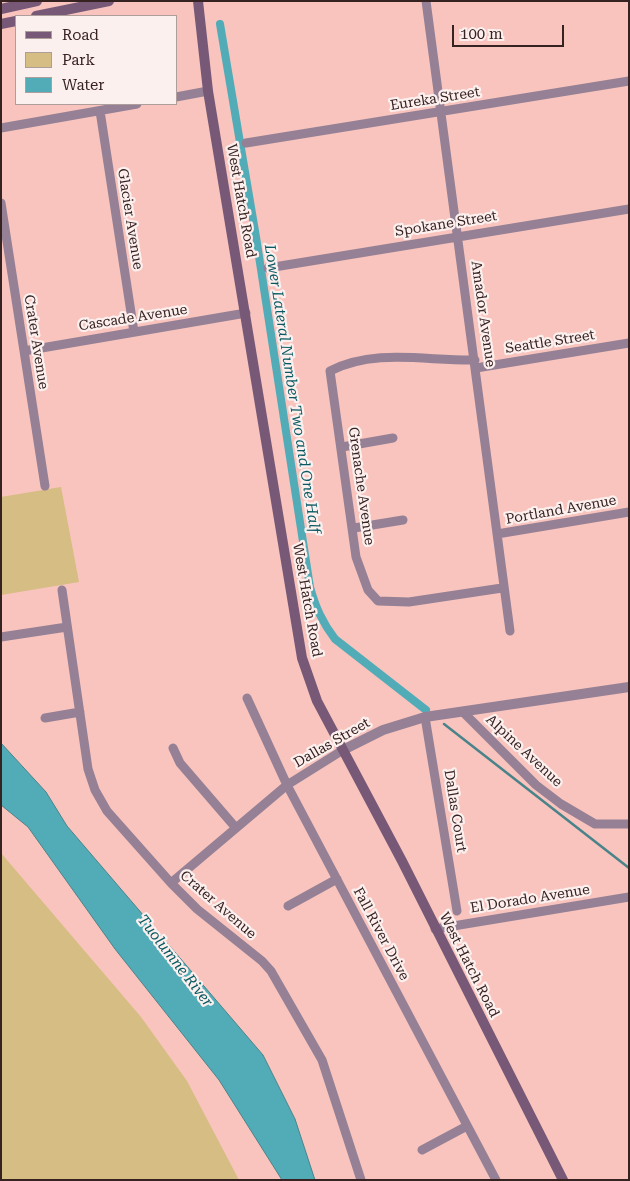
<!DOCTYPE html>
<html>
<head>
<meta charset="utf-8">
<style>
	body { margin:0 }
	#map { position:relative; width:630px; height:1181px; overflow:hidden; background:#f8c4bd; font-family:"Roboto Serif",serif }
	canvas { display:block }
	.frame { position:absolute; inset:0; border:2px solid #362220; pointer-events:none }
	.legend { position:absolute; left:15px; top:15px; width:162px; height:90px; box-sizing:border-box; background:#fcf0ef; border:1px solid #ad9e9c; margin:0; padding:6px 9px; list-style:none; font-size:15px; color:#362220 }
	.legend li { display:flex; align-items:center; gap:10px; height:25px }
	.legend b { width:25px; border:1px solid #ad9e9c }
	.scale { position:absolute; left:452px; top:25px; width:112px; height:22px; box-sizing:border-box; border:2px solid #362220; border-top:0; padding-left:6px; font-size:15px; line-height:18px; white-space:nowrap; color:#362220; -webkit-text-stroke:4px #fcf0ef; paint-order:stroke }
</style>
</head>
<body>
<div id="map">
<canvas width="630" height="1181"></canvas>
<div class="frame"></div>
<ul class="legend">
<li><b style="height:6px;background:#775977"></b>Road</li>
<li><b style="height:14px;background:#d6bd83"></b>Park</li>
<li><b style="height:14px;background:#52acb7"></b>Water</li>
</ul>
<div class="scale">100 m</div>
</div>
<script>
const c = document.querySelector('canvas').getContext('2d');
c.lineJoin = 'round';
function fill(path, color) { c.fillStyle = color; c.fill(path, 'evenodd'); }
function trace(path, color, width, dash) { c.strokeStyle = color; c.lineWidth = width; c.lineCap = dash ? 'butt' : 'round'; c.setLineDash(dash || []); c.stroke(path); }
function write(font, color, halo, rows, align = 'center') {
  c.font = font + ' "Roboto Serif",serif'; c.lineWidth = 4.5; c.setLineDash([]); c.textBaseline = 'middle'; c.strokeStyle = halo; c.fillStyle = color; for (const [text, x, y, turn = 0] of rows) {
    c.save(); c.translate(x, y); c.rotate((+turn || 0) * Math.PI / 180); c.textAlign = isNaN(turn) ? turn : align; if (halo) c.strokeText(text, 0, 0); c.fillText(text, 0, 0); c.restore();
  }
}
fill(new Path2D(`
	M61,487L79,582L1,595V497Z
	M1,853L141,1017L187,1081L239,1180H1Z`), '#d6bd83');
const water = new Path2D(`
	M1,743L46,792L67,826L263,1055L295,1119L315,1180H282L219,1080L115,949L28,827L1,805Z`);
fill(water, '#52acb7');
trace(water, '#4a838a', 1);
trace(new Path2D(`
	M444,724L629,868`), '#4a838a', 2.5);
trace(new Path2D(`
	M220,24L256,237L310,587C316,608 322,622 335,639L426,710`), '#52acb7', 8);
trace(new Path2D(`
	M426,1L510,631
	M176,97L208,91
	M100,111L134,332
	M1,128L137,104
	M246,143L629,81
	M1,203L45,486
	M268,268L629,209
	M24,351L246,313
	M475,360C426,361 375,348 330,371L356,557L368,590L378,601L409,602L502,588
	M476,368L629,343
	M342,447L393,438
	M354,528L403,520
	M497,534L629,512
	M62,590L88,769L95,790L107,811L171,883L197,909L262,961L271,971L322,1060L361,1180
	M1,637L67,627
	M247,698L287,785L496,1180
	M464,713L536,785L561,804L595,824H629
	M425,717L457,911
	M45,718L80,712
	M173,748L180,763L236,828
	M171,883L287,785L343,750
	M288,906L337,879
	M435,929L629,897
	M422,1150L467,1126`), '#958095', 9);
trace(new Path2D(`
	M343,750L383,730L425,717L629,687`), '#958095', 10);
trace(new Path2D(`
	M198,1L208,91L302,658L317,701L402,861L563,1180
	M1,9L37,1
	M36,16L109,1
	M1,24L16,21`), '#775977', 10);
write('14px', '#362220', '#fcf0ef', [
	["Eureka Street",435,99,-9],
	["West Hatch Road",241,201,80],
	["Glacier Avenue",130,219,81],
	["Spokane Street",446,224,-9],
	["Amador Avenue",483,314,82],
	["Cascade Avenue",133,318,-9],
	["Crater Avenue",36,342,81],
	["Seattle Street",550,342,-9],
	["Grenache Avenue",361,486,82],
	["Portland Avenue",561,510,-10],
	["West Hatch Road",307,600,80],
	["Dallas Street",332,743,-30],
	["Alpine Avenue",524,751,43],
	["Dallas Court",455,811,81],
	["El Dorado Avenue",530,899,-9],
	["Crater Avenue",218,905,41],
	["Fall River Drive",381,934,62],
	["West Hatch Road",469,965,63]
]);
write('italic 15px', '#085961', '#fcf0ef', [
	["Lower Lateral Number Two and One Half",292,389,81],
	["Tuolumne River",175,961,52]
]);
</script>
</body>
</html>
